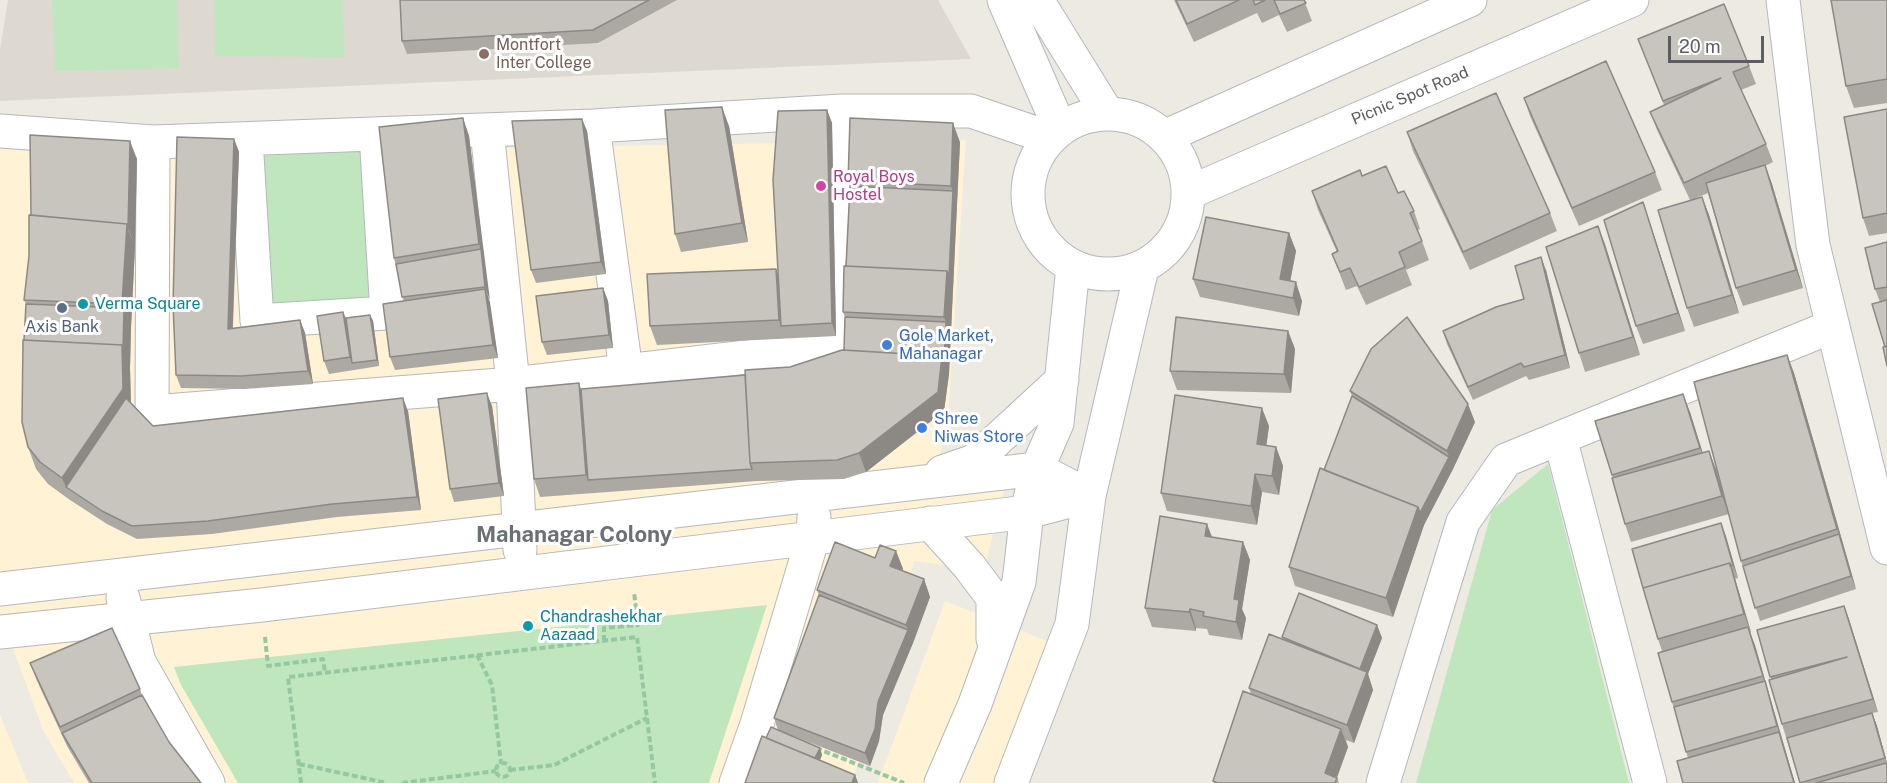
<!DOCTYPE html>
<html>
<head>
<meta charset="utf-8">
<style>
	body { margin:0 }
	#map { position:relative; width:1887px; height:783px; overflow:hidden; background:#edeae1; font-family:"Public Sans",sans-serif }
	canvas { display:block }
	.scale { position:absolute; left:1668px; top:36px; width:96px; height:27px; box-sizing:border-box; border:3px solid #5a5e63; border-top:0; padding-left:8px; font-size:18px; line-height:21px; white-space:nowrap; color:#5a5e63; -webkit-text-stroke:4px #fff; paint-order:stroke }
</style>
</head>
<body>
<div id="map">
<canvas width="1887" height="783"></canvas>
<div class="scale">20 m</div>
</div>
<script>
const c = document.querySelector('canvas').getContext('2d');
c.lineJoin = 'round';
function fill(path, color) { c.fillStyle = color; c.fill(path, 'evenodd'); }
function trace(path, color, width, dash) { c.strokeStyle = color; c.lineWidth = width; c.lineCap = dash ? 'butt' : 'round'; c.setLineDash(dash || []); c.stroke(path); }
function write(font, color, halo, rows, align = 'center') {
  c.font = font + ' "Public Sans",sans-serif'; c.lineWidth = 6; c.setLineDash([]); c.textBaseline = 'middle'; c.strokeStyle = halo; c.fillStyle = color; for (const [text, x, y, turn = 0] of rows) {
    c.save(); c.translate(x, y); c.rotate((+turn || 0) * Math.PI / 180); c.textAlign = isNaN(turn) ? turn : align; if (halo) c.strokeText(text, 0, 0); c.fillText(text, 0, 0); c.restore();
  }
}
fill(new Path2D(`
	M966,140L948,419L940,455L1015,447L984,570L914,561L871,737L850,783H74L43,730L0,613V143L253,156L370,150Z
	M945,601L1070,650L1018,783H878Z
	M0,715L27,780L29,783H0Z`), '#fff2d5');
fill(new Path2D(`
	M8,0H938L971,59L0,101V50Z`), '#ddd9d0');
fill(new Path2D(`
	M52,0H177L179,68L55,71Z
	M214,0H343L344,57L215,56Z
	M370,150L378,307L261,313L253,156Z
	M1548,464L1629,783H1416L1492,510Z
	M767,605L709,783H238L181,685L174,667Z`), '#bfe6bd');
const minor = new Path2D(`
	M1004,0L1060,129
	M1037,0L1107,113
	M1783,0L1813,245L1887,548
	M1028 194a80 80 0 1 1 160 0a80 80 0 1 1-160 0Z
	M593,126L626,371
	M487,130L513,384L520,550
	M0,131L153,142L593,126L842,111H971L1050,138
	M1164,137L1470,0
	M246,139L257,321L387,313L376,134
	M153,142L152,412L513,384L833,347L842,336V111
	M1188,193L1632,0
	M1560,438L1650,783
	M942,472L974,461L1062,380
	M930,523L969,566L993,598V639
	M0,589L1037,469L1089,496
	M123,598L139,662L208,783
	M0,632L262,605L1027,512L1089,496
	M736,783L757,724L813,537L814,517
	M941,783L975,704L1019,582L1027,512L1037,469L1057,423L1073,267
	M1011,783L1072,624L1089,496L1142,268
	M1383,783L1463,522L1506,460L1833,326`);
trace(minor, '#b4b8bc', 35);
trace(new Path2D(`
	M265,637L268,666L323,659L325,673
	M604,641V628L638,625L634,592
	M477,655L492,685L501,764
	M816,748L904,783
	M496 770a7 7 0 1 1 14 0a7 7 0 1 1-14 0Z
	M299,764L387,783
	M510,770L554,765L647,718
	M301,783L288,677L637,637L655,783
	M402,783L496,771`), '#95c7a1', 4, [6, 3]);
trace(minor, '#fff', 33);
fill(new Path2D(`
	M400,0H677L598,43L407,54L402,41Z
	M1174,0H1304L1312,21L1287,32L1279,15L1262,23L1257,13L1194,42Z
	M1887,0V103L1854,108L1846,86Z
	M1638,39L1749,66L1756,84L1741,90L1766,144L1773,162L1765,166L1772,184L1803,288L1743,306L1736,288L1708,193L1696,198L1702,197L1709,215L1739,313L1694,327L1687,308L1690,200L1657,130L1650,112L1664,105Z
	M1524,98L1655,172L1662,190L1579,226L1530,116Z
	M1887,109V233L1869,236L1863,218Z
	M827,110L832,123L836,336L657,345L650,326L776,269L778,274Z
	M463,118L469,136L489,300L498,358L395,370L390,357L404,301L394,258Z
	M582,119L587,131L606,274L536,283L531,270Z
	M729,126L748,242L681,252L675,234Z
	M1407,132L1550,213L1557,231L1470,270L1413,151Z
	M234,139L239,152L233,328L300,320L305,333L313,384L245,389L181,388L176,375Z
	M960,142L949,374L944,411L866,472L844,479L757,481L540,497L534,479L581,389L745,375L790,367L844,350L845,317L843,312L850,186L848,181Z
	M137,159L135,247L131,327L130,368L131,403L153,426L408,411L421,510L337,517L212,534L137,539L107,524L70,500L48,484L36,469L28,447L26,304L24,300L29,256L31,215Z
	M1362,176L1398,193L1414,211L1420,229L1418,230L1429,260L1406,270L1412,285L1366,305L1357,286L1346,290L1332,254L1337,252L1318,210L1312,191Z
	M1643,202L1685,331L1643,344L1636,326Z
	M1598,226L1640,355L1585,372L1579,353Z
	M1289,233L1296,251L1290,281L1302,301L1299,316L1200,297L1193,279Z
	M1887,242V366L1880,302L1875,289Z
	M1546,270L1570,368L1529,380L1526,376L1473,400L1447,344L1443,331L1524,299Z
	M603,288L608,301L613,348L547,355L542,342Z
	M343,312L346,318L370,315L373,321L379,366L329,374L324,361Z
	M1288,331L1295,349L1291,393L1177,390L1170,371Z
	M1787,355L1794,373L1856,589L1760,621L1741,561L1729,514L1631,542L1625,524L1613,478L1595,421L1690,412L1702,452L1716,469L1726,505Z
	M1350,391L1475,422L1453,469L1424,525L1393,617L1295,586L1289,567L1324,470L1352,396Z
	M492,406L504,496L454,502L450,489Z
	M1269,426L1266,446L1276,447L1283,466L1279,495L1262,492L1257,525L1167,511L1161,493Z
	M1721,523L1738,578L1735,579L1751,632L1750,633L1795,783H1683L1688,758L1658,653L1662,651L1658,639Z
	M1212,537L1243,542L1250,560L1242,609L1246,618L1242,640L1209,635L1207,629L1196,628V631L1152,627L1145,608Z
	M896,551L903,569L902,571L924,579L930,597L913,643L883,715L879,741L870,766L788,734L820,748L822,755L820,760L855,775L858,783H745L766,738L778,730L774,718L819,595L817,590L875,558Z
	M1844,606L1878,712L1872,713L1877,726L1887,762V783H1800L1782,724L1771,679L1757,630Z
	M1377,625L1382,638L1368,674L1373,690L1354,743L1346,740L1348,747L1337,777L1339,783H1214L1213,781L1251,694L1249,688L1283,639L1282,637Z
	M30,663L140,689L142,695L169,742L201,783H89L67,746L37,681Z`), '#aca9a3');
fill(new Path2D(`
	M722,107L729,126L748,242L742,223Z
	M827,110L832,123L836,336L832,323Z
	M463,118L469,136L490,300L485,287Z
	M582,119L587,131L606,274L601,262Z
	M953,123L960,142L957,204L951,186Z
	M234,139L239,152L232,342L228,329Z
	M130,141L137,159L135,247L128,229Z
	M1765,165L1772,184L1803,288L1796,270Z
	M953,191L957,204L949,374L944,411L866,472L859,453L946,322L944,317Z
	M1702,197L1709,215L1739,313L1732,295Z
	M1643,202L1649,220L1685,331L1678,313Z
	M127,224L135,247L131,327L122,304Z
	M1598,226L1605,244L1640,355L1633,337Z
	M1289,233L1296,251L1287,298L1280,279Z
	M1541,257L1546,270L1570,368L1565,355Z
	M776,269L783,287L781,326L779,320Z
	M1296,282L1302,301L1299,316L1293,298Z
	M603,288L608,301L613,348L609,335Z
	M485,289L490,302L498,358L493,345Z
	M124,308L131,327L130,368L131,411L66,487L62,478L122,345Z
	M343,312L348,325L352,363L350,357Z
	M370,315L373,321L379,366L377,360Z
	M300,320L305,333L313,384L308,371Z
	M1288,331L1295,349L1291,393L1284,374Z
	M1787,355L1794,373L1844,547L1837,529Z
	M579,383L585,402L588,480L586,475Z
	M487,393L492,406L504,496L499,483Z
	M1683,394L1690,412L1707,466L1700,448Z
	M403,398L408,411L421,510L417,497Z
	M1468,404L1475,422L1453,469L1447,451Z
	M1262,408L1269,426L1264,463L1257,444Z
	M1276,447L1283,466L1279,495L1272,476Z
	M1709,451L1716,469L1729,514L1722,496Z
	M1449,457L1453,469L1424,525L1393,617L1386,598L1418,507Z
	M1255,474L1262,492L1257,525L1251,506Z
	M1721,523L1726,536L1738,578L1733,565Z
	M1207,524L1214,542L1205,536Z
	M1839,534L1844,547L1856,589L1851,576Z
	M1243,542L1250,560L1242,609L1246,618L1242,640L1236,622L1234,599Z
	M896,551L903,569L897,584L890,566Z
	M1730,563L1736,582L1751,632L1744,614Z
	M924,579L930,597L913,643L883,715L879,741L870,766L865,753L878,702L908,630L906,625Z
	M1844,606L1849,619L1878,712L1873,699Z
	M1190,609L1196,628V631L1189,612Z
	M1377,625L1382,638L1368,674L1373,690L1354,743L1347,725L1360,669Z
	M1748,627L1755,645L1795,783H1794Z
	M1872,713L1877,726L1887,764L1885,758Z
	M1341,729L1348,747L1335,783L1325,773Z
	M820,748L822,755L815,771L813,764Z
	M855,775L858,783H852Z`), '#8c8985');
const building = new Path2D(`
	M400,0H649L593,30L402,41Z
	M1176,0H1239L1187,24Z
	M1253,0H1265L1255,5Z
	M1274,0H1304L1306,3L1280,14Z
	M1831,0H1887V79L1846,86Z
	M1724,4L1749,66L1733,72L1766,144L1684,183L1650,112L1721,78L1663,101L1638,39Z
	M1606,61L1655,172L1572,208L1524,98Z
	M1496,93L1550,213L1463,252L1407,132Z
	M722,107L742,223L675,234L665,110Z
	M1887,109V213L1863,218L1844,117Z
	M827,110L832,323L781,326L773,180L778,111Z
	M463,118L479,244L394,258L379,127Z
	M850,118L953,123L951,186L848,181Z
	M582,119L601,262L531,270L512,121Z
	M30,135L130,141L128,229L127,224L31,215Z
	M177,137L234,139L228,329L300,320L308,371L241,376L176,375L173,305Z
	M1765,165L1796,270L1736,288L1706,183Z
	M1386,166L1398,193L1404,191L1414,211L1410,213L1422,241L1399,252L1405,267L1359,287L1350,268L1340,272L1332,254L1338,251L1312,191L1360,170L1362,176Z
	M850,186L953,191L949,276L947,271L846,266Z
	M1702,197L1732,295L1687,308L1658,210Z
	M1643,202L1678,313L1636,326L1604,220Z
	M29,215L127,224L122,304L24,300L29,256Z
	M1206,217L1289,233L1280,279L1296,282L1293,298L1193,279Z
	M1598,226L1633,337L1579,353L1546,247Z
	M1887,242V287L1875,289L1865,248Z
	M481,249L485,287L402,297L396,264Z
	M1541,257L1565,355L1524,367L1521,363L1468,387L1443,331L1496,307L1524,299L1515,266Z
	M844,266L947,271L944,317L843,312Z
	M776,269L779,320L650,326L647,274Z
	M603,288L609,335L542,342L536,296Z
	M485,289L493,345L390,357L383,304Z
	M1887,300V346L1885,347L1872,304Z
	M26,304L124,308L123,349L122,345L24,340Z
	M343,312L350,357L324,361L317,316Z
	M370,315L377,360L352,363L346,318Z
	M845,317L946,322L944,361L942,356L844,350Z
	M1176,317L1288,331L1284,374L1170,371Z
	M1407,317L1468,404L1447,451L1350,391L1371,349Z
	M23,340L122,345L123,389L62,478L40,462L28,447L22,422Z
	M1887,346V366L1883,347Z
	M842,350L942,356L938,392L859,453L837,460L750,463L745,370L790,367Z
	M1787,355L1837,529L1741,561L1694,382Z
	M745,375L750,463L752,469L588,480L581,389Z
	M579,383L586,475L534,479L526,388Z
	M487,393L499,483L450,489L438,399Z
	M1683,394L1700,448L1612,475L1595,421Z
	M1175,395L1262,408L1257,444L1276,447L1272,476L1255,474L1251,506L1161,493Z
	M1352,396L1449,457L1420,513L1418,507L1324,470Z
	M126,398L153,426L403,398L417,497L332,504L208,521L132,526L102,511L66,487Z
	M1709,451L1722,496L1625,524L1612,478Z
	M1320,468L1418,507L1386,598L1289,567Z
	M1160,516L1207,524L1205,536L1243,542L1234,599L1239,600L1236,622L1203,616L1204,612L1190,609L1189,612L1145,608Z
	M1721,523L1733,565L1730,566V563L1643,588L1632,549Z
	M1839,534L1851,576L1755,608L1743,566Z
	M835,542L875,558L880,545L896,551L890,566L924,579L906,625L817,590Z
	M1730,563L1744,614L1658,639L1643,588Z
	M1299,593L1377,625L1360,669L1282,637Z
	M819,595L908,630L878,702L875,729L865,753L774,718Z
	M1844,606L1873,699L1782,724L1769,680L1847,657L1770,677L1757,630Z
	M1748,627L1763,676L1672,702L1658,653Z
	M112,628L140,689L60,727L30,663Z
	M1269,634L1367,672L1347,725L1249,688Z
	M1765,681L1777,726L1686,752L1674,707Z
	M1243,691L1341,729L1325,773L1337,778L1335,783H1218L1213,781Z
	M142,695L169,742L201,783H92L62,733Z
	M1872,713L1885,758L1800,783L1787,738Z
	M771,727L820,748L815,758L766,738Z
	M1779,732L1794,783H1683L1677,761Z
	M762,736L855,775L852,783H745Z
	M1886,763L1887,766V783H1816Z`);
fill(building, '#c8c4be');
trace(building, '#8c8985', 1.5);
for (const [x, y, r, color] of [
	[484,54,6,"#8d6e63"],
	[821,186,6,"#d1479c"],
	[83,304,6,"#0f9aa8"],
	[62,308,6,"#5c6f8a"],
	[887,345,6,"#3f7fe0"],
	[922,428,6,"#3f7fe0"],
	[528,626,6,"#0f9aa8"]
]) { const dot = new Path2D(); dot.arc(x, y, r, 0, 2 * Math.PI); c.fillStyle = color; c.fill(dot); trace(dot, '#fff', 2); }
write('16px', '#785e54', '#fff', [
	["Montfort",496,45],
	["Inter College",496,63]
], 'left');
write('16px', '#5a5e63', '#fff', [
	["Picnic Spot Road",1410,96,-23]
]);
write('16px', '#b23c85', '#fff', [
	["Royal Boys",833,177],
	["Hostel",833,195]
], 'left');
write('16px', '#0d838f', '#fff', [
	["Verma Square",95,304],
	["Chandrashekhar",540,617],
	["Aazaad",540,635]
], 'left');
write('16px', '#4e5e75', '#fff', [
	["Axis Bank",62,327]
]);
write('16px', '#366cbe', '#fff', [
	["Gole Market,",899,336],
	["Mahanagar",899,354],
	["Shree",934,419],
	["Niwas Store",934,437]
], 'left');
write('bold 22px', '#6b7075', '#fff', [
	["Mahanagar Colony",574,535]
]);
</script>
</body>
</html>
